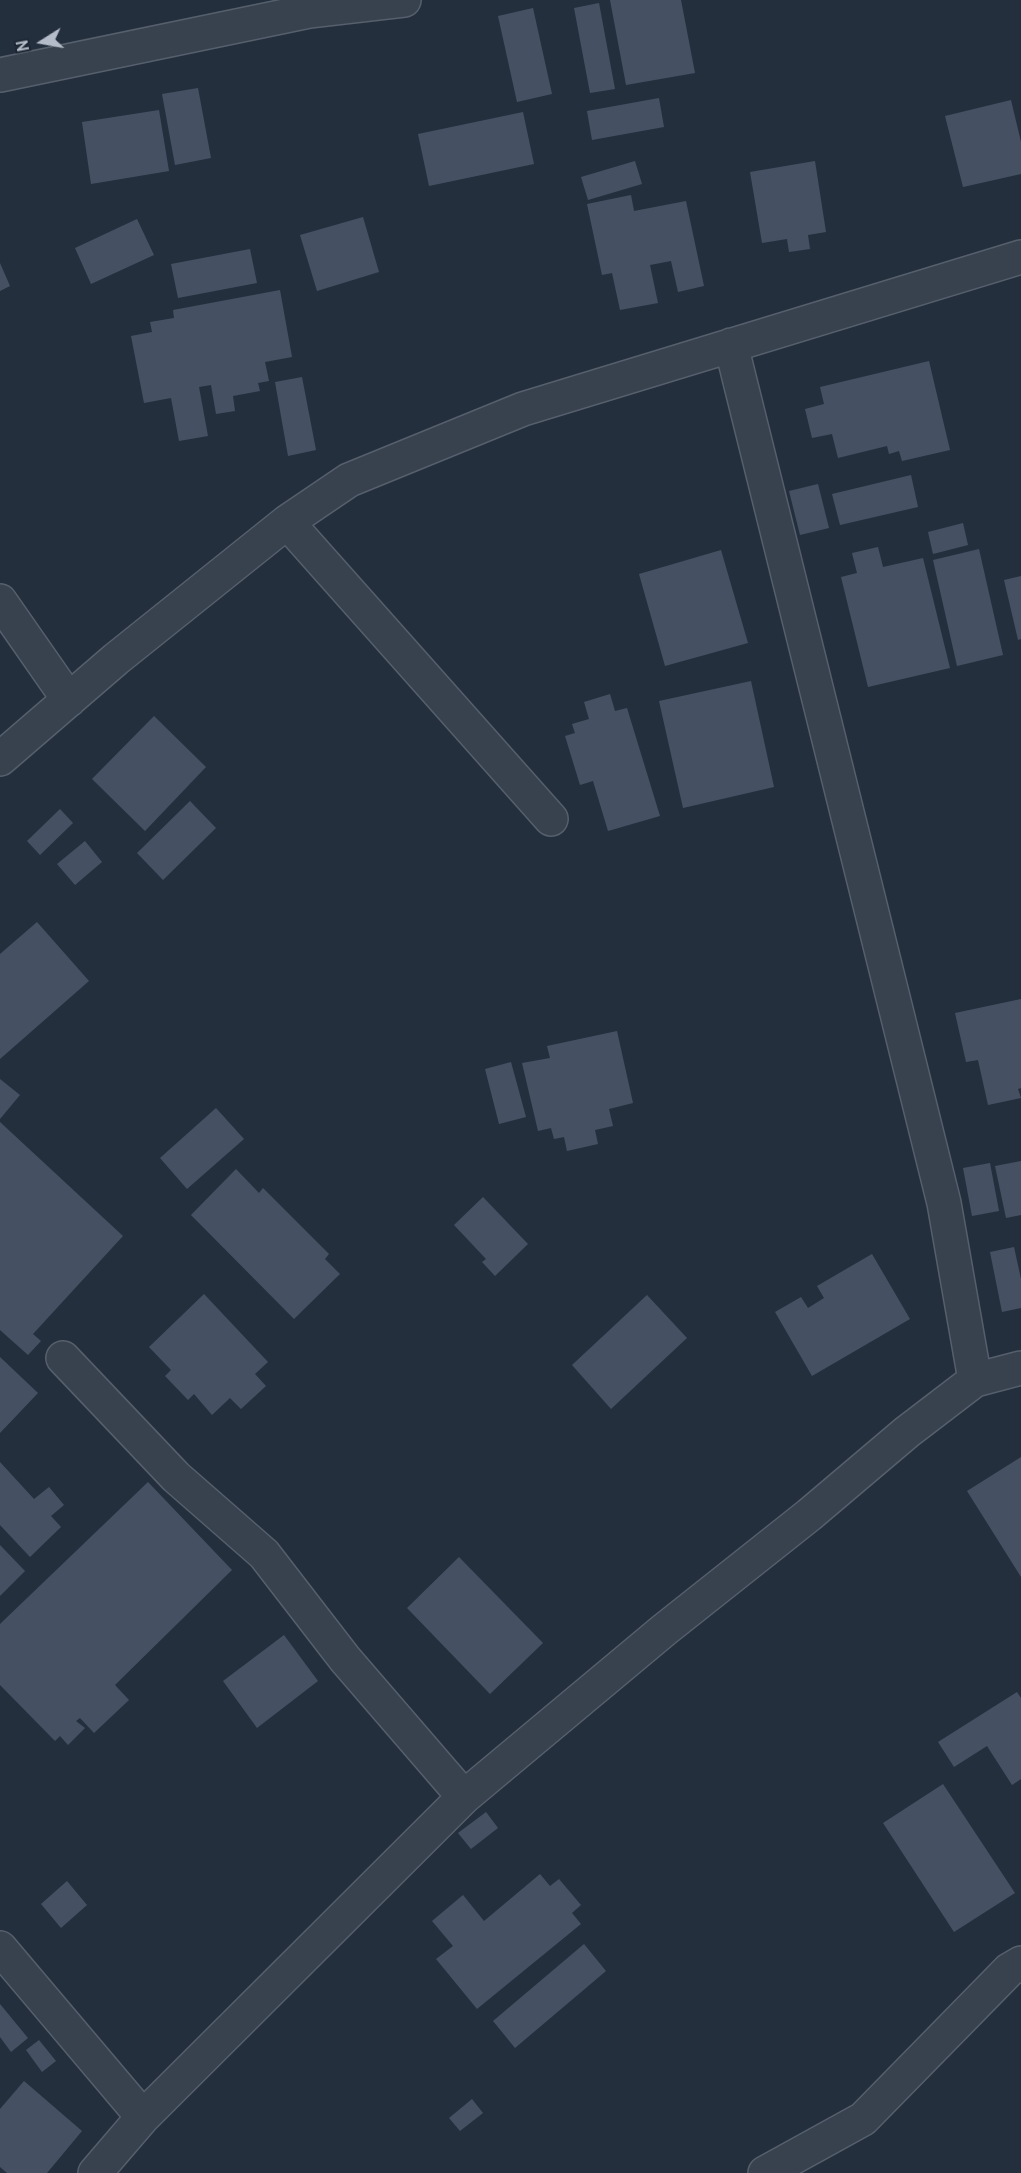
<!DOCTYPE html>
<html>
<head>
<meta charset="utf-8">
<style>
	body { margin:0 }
	#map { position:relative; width:1021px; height:2173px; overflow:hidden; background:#242f3e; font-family:Overpass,sans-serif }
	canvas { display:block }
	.north { position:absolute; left:12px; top:12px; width:60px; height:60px; -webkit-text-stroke:4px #1d2633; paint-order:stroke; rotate:259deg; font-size:16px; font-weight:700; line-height:24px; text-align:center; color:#b4bcc9 }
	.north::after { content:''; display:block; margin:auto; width:21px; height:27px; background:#b4bcc9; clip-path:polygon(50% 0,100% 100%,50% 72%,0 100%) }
</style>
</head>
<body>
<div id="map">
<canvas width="1021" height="2173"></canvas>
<div class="north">N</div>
</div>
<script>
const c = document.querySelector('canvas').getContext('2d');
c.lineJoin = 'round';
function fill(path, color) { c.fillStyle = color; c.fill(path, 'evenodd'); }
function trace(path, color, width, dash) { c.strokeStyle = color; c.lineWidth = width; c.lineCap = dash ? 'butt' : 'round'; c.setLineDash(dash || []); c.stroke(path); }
fill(new Path2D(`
	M610,0H681L695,73L626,85Z
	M599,3L615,89L590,93L574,8Z
	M533,8L552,94L517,102L498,16Z
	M198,88L211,158L175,165L162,94Z
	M659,98L664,127L592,140L587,111Z
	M1011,100L1021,142V174L963,187L945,116Z
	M159,110L169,171L91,184L82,122Z
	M523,112L534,164L429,186L418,134Z
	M635,161L642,184L588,200L581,177Z
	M815,161L826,232L808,235L810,249L789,252L787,239L762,243L750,172Z
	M631,195L634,211L686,201L704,286L678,292L671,261L650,265L658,303L620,310L612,273L602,275L587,204Z
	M363,217L379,272L317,291L300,235Z
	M137,219L154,255L91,284L75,248Z
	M250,249L257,283L178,298L171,264Z
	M0,263L10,286L0,291Z
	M280,290L292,357L265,362L269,381L258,383L260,391L233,396L235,411L216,414L211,385L199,387L208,436L179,441L171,398L144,403L131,336L152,332L150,322L174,318L173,310Z
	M929,361L950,450L902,461L899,451L889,454L887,446L838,458L832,434L812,438L805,409L824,404L820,387Z
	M302,377L316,450L288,456L275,382Z
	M911,475L918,507L840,525L832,494Z
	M818,484L829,528L800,535L789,491Z
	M963,523L968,545L933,554L928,532Z
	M878,547L883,567L923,558L950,668L868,687L841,577L857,573L852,553Z
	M979,549L1003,655L957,666L933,560Z
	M721,550L748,643L665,666L639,574Z
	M1021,576V639L1018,640L1004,580Z
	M751,681L774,787L683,808L659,701Z
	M610,694L615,711L627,708L660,816L608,831L593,781L580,785L565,736L575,733L572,724L589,719L584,702Z
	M154,716L206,767L145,831L92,779Z
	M190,801L216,828L163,880L137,853Z
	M60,809L73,823L40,855L27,841Z
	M85,841L102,862L75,885L57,864Z
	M37,922L89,981L0,1059V954Z
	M1021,999V1088L1018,1089L1021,1098L988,1105L978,1060L966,1062L955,1013Z
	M617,1031L633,1103L609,1109L613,1126L595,1130L598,1144L567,1151L564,1137L554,1139L551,1128L538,1131L522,1063L550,1058L547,1046Z
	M511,1062L526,1117L499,1124L485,1069Z
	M0,1079L20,1095L0,1119Z
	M216,1108L244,1139L187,1189L160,1158Z
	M0,1122L123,1236L33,1334L41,1341L28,1355L0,1330Z
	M1021,1161V1215L1006,1218L995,1166Z
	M990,1163L999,1211L972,1216L963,1168Z
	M236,1169L259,1193L263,1188L329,1254L325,1259L340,1274L294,1319L191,1215Z
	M483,1197L528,1244L495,1276L482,1262L486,1259L454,1225Z
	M1014,1247L1021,1279V1308L1002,1312L990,1252Z
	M872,1254L910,1319L812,1376L775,1312L801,1297L808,1308L824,1298L817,1286Z
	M204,1294L268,1362L255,1374L266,1386L241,1409L230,1398L212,1415L194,1394L188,1400L165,1376L171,1370L149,1347Z
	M647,1295L687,1338L611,1409L572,1365Z
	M0,1357L38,1393L0,1433Z
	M1021,1457V1577L967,1491Z
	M0,1462L34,1499L49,1487L64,1505L51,1516L61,1527L30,1557L0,1525Z
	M148,1482L232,1570L115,1685L129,1700L94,1733L80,1718L76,1721L85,1728L68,1745L60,1736L55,1741L0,1685V1624Z
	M0,1545L25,1571L0,1596Z
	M459,1557L543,1643L490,1694L407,1608Z
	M284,1635L318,1681L257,1728L223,1681Z
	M1017,1692L1021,1698V1779L1012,1785L987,1746L954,1767L938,1742Z
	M943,1784L1015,1893L954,1932L883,1823Z
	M486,1812L498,1828L471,1849L458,1833Z
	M540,1874L550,1886L559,1879L581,1905L572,1913L581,1924L477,2009L436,1959L453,1946L432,1921L463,1895L484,1921Z
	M67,1881L87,1905L61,1928L41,1904Z
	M584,1944L606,1971L515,2048L493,2021Z
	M0,2004L28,2038L11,2052L0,2037Z
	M39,2040L56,2061L42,2072L26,2050Z
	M24,2081L82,2131L47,2173H7L0,2167V2109Z
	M472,2099L483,2113L460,2131L449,2118Z`), '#455162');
const street = new Path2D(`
	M0,75L309,11L404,0
	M731,345L944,1203L975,1380
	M287,522L551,819
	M0,601L69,700
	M0,759L116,659L287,522L349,480L523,409L1021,257
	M63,1358L176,1477L264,1554L345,1659L464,1797
	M0,1948L143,2117
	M95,2173L143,2117L464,1797L664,1630L809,1515L907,1432L975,1380L1021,1368
	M765,2173L863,2119L1009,1970L1021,1963`);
trace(street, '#565f6c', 36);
trace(street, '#38414e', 33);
</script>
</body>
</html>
